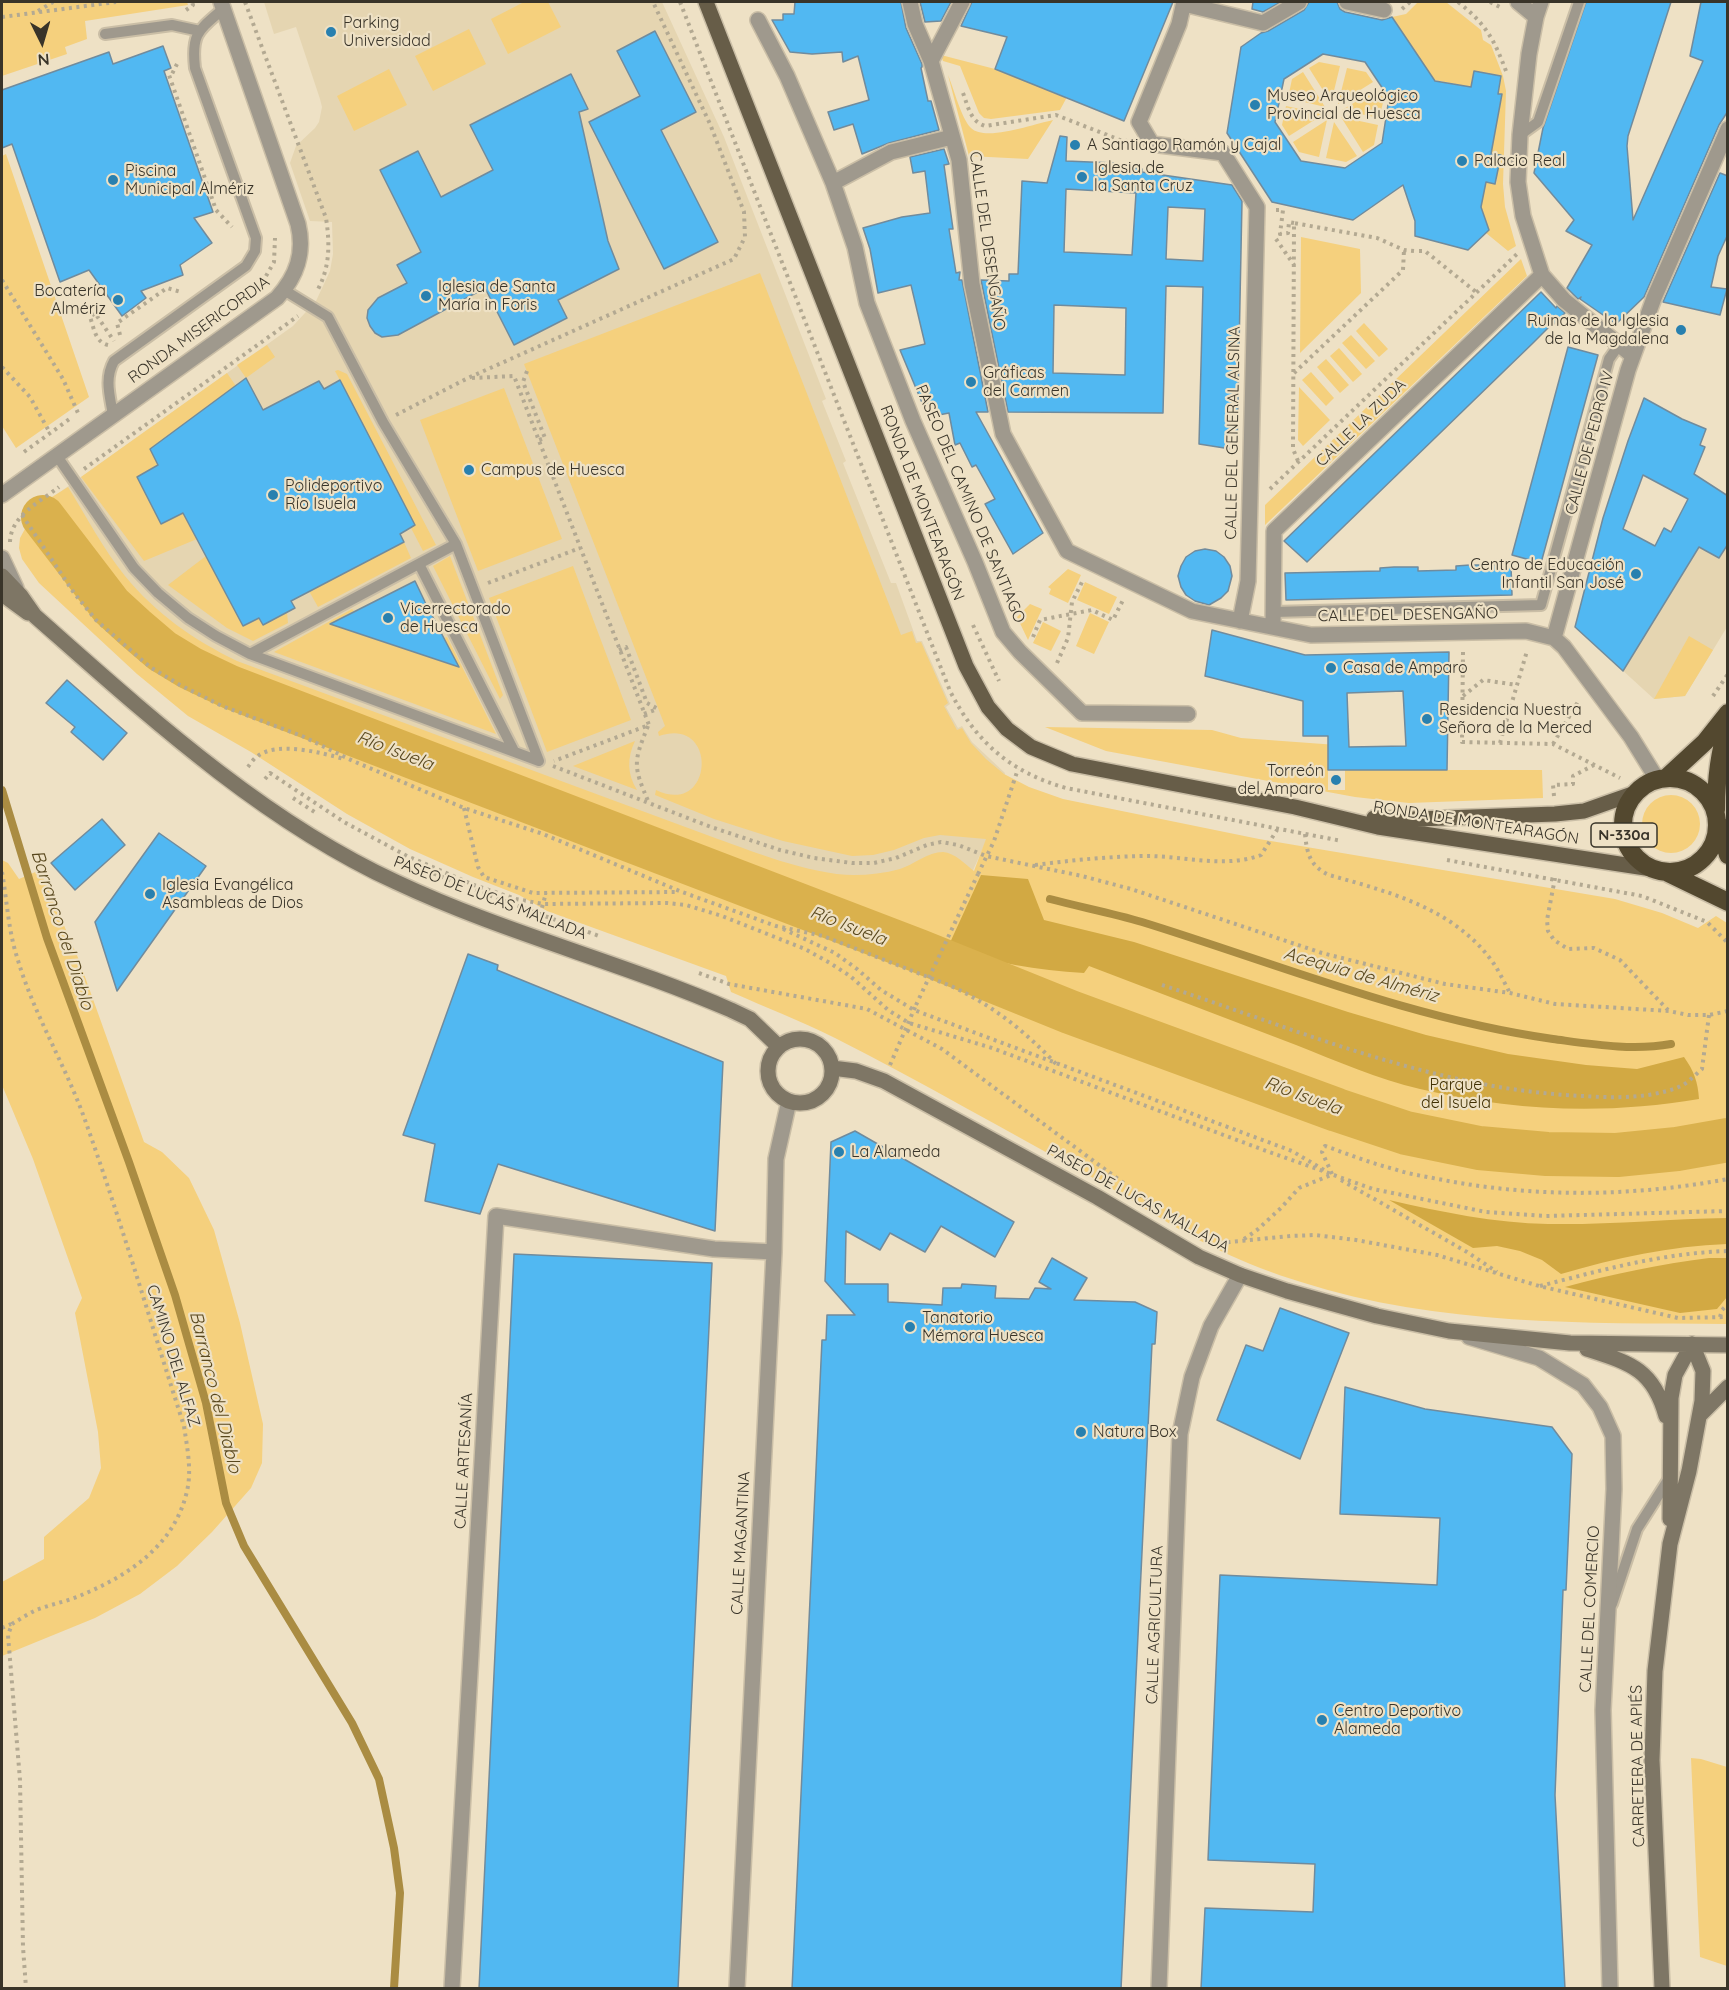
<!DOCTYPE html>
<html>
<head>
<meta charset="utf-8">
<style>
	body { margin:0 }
	#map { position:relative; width:1729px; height:1990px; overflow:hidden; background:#eee1c5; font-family:Quicksand,sans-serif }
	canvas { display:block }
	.frame { position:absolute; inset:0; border:3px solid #393429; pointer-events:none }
	.north { position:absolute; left:12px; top:12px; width:60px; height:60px; -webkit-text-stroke:4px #eee1c5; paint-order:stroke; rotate:175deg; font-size:16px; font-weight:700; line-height:24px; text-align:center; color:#393429 }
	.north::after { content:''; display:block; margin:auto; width:21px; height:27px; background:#393429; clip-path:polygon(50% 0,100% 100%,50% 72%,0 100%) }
</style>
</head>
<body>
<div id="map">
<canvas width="1729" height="1990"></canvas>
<div class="frame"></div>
<div class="north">N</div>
</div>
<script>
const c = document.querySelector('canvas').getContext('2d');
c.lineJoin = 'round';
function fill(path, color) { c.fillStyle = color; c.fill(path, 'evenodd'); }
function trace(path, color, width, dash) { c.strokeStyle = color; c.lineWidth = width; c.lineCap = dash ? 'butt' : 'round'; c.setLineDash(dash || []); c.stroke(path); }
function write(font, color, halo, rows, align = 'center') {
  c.font = font + ' Quicksand,sans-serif'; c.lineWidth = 4.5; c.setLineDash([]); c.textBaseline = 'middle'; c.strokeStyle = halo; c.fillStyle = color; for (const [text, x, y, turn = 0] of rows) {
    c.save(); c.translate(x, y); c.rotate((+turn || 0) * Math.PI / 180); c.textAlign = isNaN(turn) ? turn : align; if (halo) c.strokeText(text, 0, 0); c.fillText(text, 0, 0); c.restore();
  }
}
fill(new Path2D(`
	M264,2H662L724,137L826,399L822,401L846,461L843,463L891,583H896L917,641H922L950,704L946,707L958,728L962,726L972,742L1005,773L997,811L987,839L940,944L240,676L200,658L167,638L135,609L106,579L53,497L293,326L316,301L330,271L333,254L332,222L310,221L290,163L296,146L315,128L319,122L322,107L320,99L296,27L274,34Z
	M1709,484L1727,496V627L1685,696L1654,699L1575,627L1603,517L1655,546L1681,537Z`), '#e5d5b1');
fill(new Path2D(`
	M2,2H187L188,5L85,21L87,39L65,47L67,54L2,76Z
	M524,2H548L561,27L508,54L491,19Z
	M1418,2H1446L1481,30L1483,40L1491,45L1503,76L1506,91L1503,184L1505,207L1516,246L1508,251L1486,233L1489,230L1481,207L1486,182L1496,184L1497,178L1487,176L1500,155L1491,154L1502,95L1498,94L1501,76L1474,71L1471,87L1434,80L1392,17L1406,14Z
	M469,29L486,64L433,91L415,56Z
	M941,55L995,69L1067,97L1060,110L991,119L984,118L979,113L960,66L943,61Z
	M1319,62L1340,66L1331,103L1309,68Z
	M1347,68L1366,72L1373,82L1338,104Z
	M389,69L407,105L354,131L337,96Z
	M1303,72L1325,107L1288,98L1292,79Z
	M948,75C954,89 961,118 971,128C985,142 1034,124 1053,120L1028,159L969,156Z
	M1377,89L1384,99L1379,118L1342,110Z
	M1286,106L1324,114L1289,136L1282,125Z
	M1341,117L1378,125L1374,145L1363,152Z
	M1327,120L1319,157L1299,152L1293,142Z
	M1334,122L1357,156L1346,162L1326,158Z
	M6,154L89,397L16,448L2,426V156Z
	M1301,237L1360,249L1361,293L1300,353Z
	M1521,259L1527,276L1265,525V505Z
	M760,273L901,635L912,631L916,643L921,642L948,703L944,706L957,730L962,728L971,743L986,759L1004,774L1029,787L1063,799L1259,839L1615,899L1662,913L1698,928L1716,916L1727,923V1324C1584,1323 1439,1326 1301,1282C1274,1274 1246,1263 1221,1251C1177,1231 1137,1202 1095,1179C1008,1132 922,1082 835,1038C801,1021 765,1007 731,992L726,976L547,911L519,895L473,877L410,849L347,814L251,752L188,716L137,674L39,583L22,559L19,548L20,538L26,527L32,524C53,555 73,590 99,617C134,655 177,680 223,702L927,971L940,944L240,676L200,658L167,638L135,609L106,579L52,497L68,487C86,516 103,549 125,576C156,614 194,640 237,661L707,835C749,850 810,875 854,875C869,875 885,873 900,869C913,865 928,852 943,852C955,853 965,864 974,871L986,839L940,835L924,838L894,850L873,855L852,856L783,841L714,819L655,795L656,790C714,818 719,715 659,736L658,732L665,726L524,364Z
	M1364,323L1388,349L1379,357L1356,331Z
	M1351,335L1375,361L1366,369L1342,343Z
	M267,345L275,357L246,378L237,365Z
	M1339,348L1362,374L1353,382L1330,356Z
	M1326,359L1349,385L1340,393L1317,367Z
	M338,370L347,374L436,545L423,551L411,528L415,525L335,371Z
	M1311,372L1334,398L1326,406L1302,380Z
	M227,373L236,386L150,449L158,465L137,477L161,524L183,513L197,539L144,561L81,477Z
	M1299,387L1330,420L1303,446L1298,440Z
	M504,388L562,539L478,571L420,420Z
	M404,542L411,558L318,607L309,591Z
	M206,556L243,626L259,618L263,625L287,612L288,623L253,641L227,628L168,585Z
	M450,556L503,695L500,699L433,566Z
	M573,566L631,720L547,752L489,598Z
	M1068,569L1081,575L1068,603L1049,594L1051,589L1048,587Z
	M1085,582L1117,597L1109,614L1077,600Z
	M1030,604L1042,609L1028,640L1017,617Z
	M352,609L354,611L330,624L458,666L444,638L447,637L496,734L274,652Z
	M1090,613L1109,622L1094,654L1076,646Z
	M1043,622L1061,631L1051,651L1033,643Z
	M1689,636L1713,650L1685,696L1654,699Z
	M1045,727L1212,730L1241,738L1337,745L1342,770H1328V790H1345V770H1542L1543,798L1409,803L1355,797L1106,751Z
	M635,741C627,758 627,774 637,790L573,766Z
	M1642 824a29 29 0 1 1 58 0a29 29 0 1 1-58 0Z
	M2,860L8,863L19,879L40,870L79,960L144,1142L162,1152L189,1178L214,1230L240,1323L263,1424L262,1463L251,1488L212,1532L177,1566L140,1594L95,1618L2,1656V1582L44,1559V1537L89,1498L101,1468L98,1432L75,1313L82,1298L33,1159L2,1085Z
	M1691,1758L1701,1759L1727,1767V1966L1700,1957Z`), '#f5d07d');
fill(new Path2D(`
	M981,875L1028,879L1044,920L1134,942L1348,1012L1426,1035L1508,1054L1586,1065L1637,1069L1684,1057C1694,1071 1698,1082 1699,1099C1605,1115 1512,1111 1420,1089C1378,1079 1336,1061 1296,1045C1227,1019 1158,992 1089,966L1084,973C1037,970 993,963 948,947Z
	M1389,1200C1441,1212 1495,1223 1548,1224C1608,1225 1668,1219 1727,1218V1244C1670,1246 1616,1258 1561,1274L1542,1260L1520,1251L1497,1246L1473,1248Z
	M1709,1258H1727V1297L1717,1309L1680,1313L1565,1287C1613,1274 1660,1264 1709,1258Z`), '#d2a943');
trace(new Path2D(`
	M2,790L47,938L129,1162L175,1295L206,1403L226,1503L244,1546L352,1723L379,1779L394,1848L400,1893L394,1988
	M1050,899C1080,907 1112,913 1142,922C1278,964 1411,1019 1553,1039C1591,1044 1632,1051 1671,1044`), '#aa8c42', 8);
trace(new Path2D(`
	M43,517L111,606L135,628L162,651L190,668L230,687L919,951L1070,1012L1337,1110L1406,1133L1479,1148L1547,1154L1617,1155L1677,1149L1728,1140`), '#dab14d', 44);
const building = new Path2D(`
	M795,2H901L906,28L922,64V67L921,68L928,101H931L939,130L889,143L862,154L853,124L834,130L828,112L869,100L858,56L843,62L842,52L812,54L790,52L772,20H783V14H794Z
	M920,2H951L941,21L925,22Z
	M972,2H1173L1124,121L995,69L1007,37L961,26Z
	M1253,2H1281L1263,12L1252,9Z
	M1309,2H1337L1340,9L1345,12L1382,20L1392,17L1435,81L1471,87L1474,71L1501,76L1498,94H1502L1491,154L1501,155L1495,184L1486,182L1481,207L1489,230L1468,250L1415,236V221L1403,185L1353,220L1272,202L1227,133L1241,47L1261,33L1268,31L1304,10ZM1323,54L1365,62L1389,98L1382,143L1345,168L1301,161L1275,122L1284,79Z
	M1586,2H1671L1628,136L1627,146L1633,220L1703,61L1690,56L1701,2H1728V111L1719,125L1644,297L1616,324L1580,299L1581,297L1578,299L1567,288L1592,245L1566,231L1574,220L1534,173L1543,128Z
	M655,31L696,112L661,130L718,242L664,269L589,122L640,96L617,51Z
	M163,46L171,68L164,71L213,212L194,218L212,243L180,265L183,275L141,291L146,298L122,316L89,270L60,282L12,144L2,148V90L109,52L113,64Z
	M571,74L588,109L579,112L608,241L619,269L558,300L567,318L514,345L485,288L398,335L382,337L375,333L370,326L367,318L368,310L378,298L407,283L397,265L421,252L380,170L418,151L441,197L493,170L470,125Z
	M1060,136L1067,137L1066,161L1114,163V165L1142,169V172L1232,185L1242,201L1237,450L1199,444L1203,287L1166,286L1163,413L1008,412L981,280L1009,281V274H1018L1022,181L1047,183ZM1066,189L1136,193L1132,255L1064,252ZM1168,207L1205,209L1203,261L1166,259ZM1054,305L1126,308L1125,375L1053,373Z
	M944,149L949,164L944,165L953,229H949L956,273L960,272L959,280H962L988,412H976L1043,533L1013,554L985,504L995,499L976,465L972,467L960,443L955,445L949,413L928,417L900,350L925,344L911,285L878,293L870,249L863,228L902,217L930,213L925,171L913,173L910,157Z
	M1720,173L1728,176V234L1718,256L1711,287L1727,289L1720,315L1663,302Z
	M1541,292L1556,308L1557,306L1565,313L1554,324L1550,321L1548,324L1550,326L1533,343L1307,562L1284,541Z
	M1568,347L1598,355L1541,563L1512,555Z
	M246,378L263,410L319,381L324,389L340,380L415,525L400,534L404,542L291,601L295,608L263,625L259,618L243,626L183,513L161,524L137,477L158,465L150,449Z
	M1644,398L1682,419L1706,429L1700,445L1705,447L1694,474L1728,496V544L1719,558L1699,547L1623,671L1575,627L1603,518L1628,441ZM1643,475L1688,499L1671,532L1664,528L1655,546L1623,529Z
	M1205,549L1216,551L1224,557L1230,566L1232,576L1228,591L1221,598L1209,605L1195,601L1186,595L1181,587L1178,576L1181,566L1186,557L1195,551Z
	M1470,565H1511L1512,595L1286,600L1285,573L1380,571V568L1394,567H1418V571L1456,570V566Z
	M415,581L425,602L459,667L330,624Z
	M1212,630L1305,655L1449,652L1447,770H1328V736H1303V701L1205,676ZM1403,691L1406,746L1349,747L1347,693Z
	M67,680L127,733L103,760L71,732L75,727L46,703Z
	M102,819L125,845L75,890L51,863Z
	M159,833L206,866L117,991L95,922Z
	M468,954L498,965L497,970L723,1062L715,1231L498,1164L480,1214L425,1201L435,1144L403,1135Z
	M855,1131L1014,1222L995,1257L941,1226L925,1252L890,1233L880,1250L846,1231L845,1284H888V1302L942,1305L943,1288H961L962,1284L996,1286L995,1298L1029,1299L1035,1288L1051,1289L1039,1282L1052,1258L1087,1278L1074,1300L1135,1302L1157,1312L1155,1344H1152L1121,1989H792L822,1340H826L827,1315H855L825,1281L831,1142Z
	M514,1254L712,1263L678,1989H479Z
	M1280,1308L1349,1333L1300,1459L1217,1420L1246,1345L1263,1351Z
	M1345,1387L1425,1409L1552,1427L1572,1454L1566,1590H1563L1555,1795L1565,1989H1201L1205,1908L1313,1912L1315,1864L1208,1860L1220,1575L1437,1585L1440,1518L1340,1514Z`);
fill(building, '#51b8f2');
trace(building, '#708b9d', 1.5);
const lane = new Path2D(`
	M105,34L172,25L200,31
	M1520,135L1538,122L1579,2
	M284,290L328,317L383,422L456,544L539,761
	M113,415C110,396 104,379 114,361L246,266L255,251L256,238L195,68C191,33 199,30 223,9
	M57,456L134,568L158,593L188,618L216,636L250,654L539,761
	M419,564L514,751
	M1274,612L1541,605L1609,359L1619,345
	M250,654L456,544
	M1612,1604L1637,1529L1670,1477`);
const street = new Path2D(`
	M910,2L915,24L931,61L959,160L972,284L1003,434L1067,551L1192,611L1311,635L1526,631L1554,638L1564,647L1631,737L1657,779
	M1184,2L1179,24L1139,122L1152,144L1223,153L1257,207L1248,581L1240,621
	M1347,2L1384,10
	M1518,2L1536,17
	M1541,2L1536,17L1529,54L1520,135L1518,182L1523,216L1542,275L1564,300L1633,356
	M1184,4L1263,23L1299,2
	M758,20L787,76L833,183L855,247L867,303L913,421L975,562L1003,632L1020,652L1082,713L1188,714
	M931,61L962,2
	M833,183L891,152L952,137
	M2,495L277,298C297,276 305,253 298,224L221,2
	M2,558L16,588
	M1273,627L1274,531L1542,275
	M1554,638L1628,370L1654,298L1728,129
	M1469,1337L1539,1358L1583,1385L1600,1407L1613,1436L1614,1489L1603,1710L1610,1988
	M452,1988L496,1216L714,1249L774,1252
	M737,1988L774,1252L776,1159L789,1101
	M1159,1988L1180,1434L1192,1377L1211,1326L1240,1275`);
const secondary = new Path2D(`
	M2,576L21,596L35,616C145,713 261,820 396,882C504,933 621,962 731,1010L750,1019L779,1047
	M2,594L28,613
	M768 1071a32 32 0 1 1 64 0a32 32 0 1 1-64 0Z
	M832,1068L856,1071L884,1081L1097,1197L1199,1257L1240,1275L1287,1291L1377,1316L1449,1331L1570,1343L1728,1345
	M1587,1349C1630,1363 1653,1369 1666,1416
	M1700,1415L1728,1387
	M1670,1519L1671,1398L1675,1375L1692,1344
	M1662,1988L1652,1760L1655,1671L1670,1544L1689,1471L1702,1401L1703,1371L1692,1344`);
const primary = new Path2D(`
	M706,2L966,666L988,707L1007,729L1031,747L1072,764L1295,807L1378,827L1652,869
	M1374,818L1417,819L1555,814L1584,811L1635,793`);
const highway = new Path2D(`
	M1623 825a47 47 0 1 1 94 0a47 47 0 1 1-94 0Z
	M1666,778L1705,742L1728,713
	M1716,810C1716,781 1719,753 1728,725
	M1719,825L1728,855
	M1668,873L1728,902`);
trace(lane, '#cabea6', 14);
trace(street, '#cabea6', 18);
trace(secondary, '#cabea6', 18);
trace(primary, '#cabea6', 18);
trace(highway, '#cabea6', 21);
trace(new Path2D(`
	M245,2L326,218C330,244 330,268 317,291
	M680,2L950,691C976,742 1010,772 1066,788L1342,841
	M1458,2C1485,23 1494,39 1506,71
	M1490,2L1500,7
	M1402,9L1410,2
	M186,10L193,5L192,2
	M38,11L53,2
	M2,17L116,2
	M177,64L172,74L169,75L216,210L232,227
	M963,93C968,106 970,121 985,126L1056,115L1120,140L1127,141
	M1276,210H1283L1280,234L1288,233L1289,222L1294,223
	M1276,239L1294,265
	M1419,251H1425L1476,292
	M266,276L274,262L275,238
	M2,280L63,379L78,413
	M120,335L117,323L167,288L181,292
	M108,345C95,342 94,328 90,317L95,313L114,341
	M2,367L30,397L50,433
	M527,371L523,382L545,438L539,440
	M1294,373L1403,270L1404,250
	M472,378L514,376L649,725L554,761
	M396,415L468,378L734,259L745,237L744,212L710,124L653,2
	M24,452L71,418
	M1298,461L1293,449L1294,223L1377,238L1404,250L1414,251
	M84,469L298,316
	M1270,489L1517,254
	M22,515L74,593L96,620L150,667L180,685L222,706L302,736L353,761L464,808L543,834L682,892L776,926L823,936L951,986C992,1005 1025,1031 1056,1064
	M10,542C11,515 40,502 59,487
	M488,583L580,548
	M973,625L999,681
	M1033,637L1040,620L1092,610L1113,620L1124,598
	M619,650L626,647L647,703L658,709
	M1463,652L1462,742L1553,744L1620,778
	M1057,663L1068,638L1072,602L1083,580
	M1463,696L1483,680L1517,685
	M1713,696L1728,674
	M644,714L658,709
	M648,726C633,763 633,766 649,803
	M1500,743L1527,651
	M1553,744L1579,700
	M553,766L711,827L780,850L814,858L852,863H874L896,858L927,845L941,842L958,845L986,856L1082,876L1131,889L1322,953L1445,984L1510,993L1555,1004L1669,1011L1688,1015H1709L1728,1011
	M248,767C251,763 254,758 258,756C277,741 323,753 344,759
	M265,779L270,773L344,822L407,856L474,885L516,899L543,904L667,903L686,905L722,916L805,949L830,963L850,976L888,1010L909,1023L992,1048L1261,1149L1373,1189L1486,1212L1546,1216L1728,1211
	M1554,796L1553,785L1573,784V776L1594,765
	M293,798L316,813
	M464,808L478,867L484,877L533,893L678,892
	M1305,834C1307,854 1310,866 1329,875C1390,892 1456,909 1494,964C1500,973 1505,984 1510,993
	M399,859L464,886L599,936
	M1447,860L1642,896L1707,922L1728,943
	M1035,865C1074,860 1112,856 1151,856C1187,857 1226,868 1261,855L1277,830
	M2,872C7,900 8,929 17,957C33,1013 65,1064 85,1120C121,1221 151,1324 184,1426C187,1447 192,1470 187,1491C175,1544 131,1574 84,1594C69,1601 52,1604 36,1610C28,1614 20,1619 12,1624L8,1635L20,1780L23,1947L26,1988
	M978,874L994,841L1018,769
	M1555,878L1547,920L1548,931L1554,940L1568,949L1594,948L1620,960L1668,1010
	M540,915L546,893
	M783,929L835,953L857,969L881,990L914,1010L1292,1151L1324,1170
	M699,973L729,984L867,1009L942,1049L1156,1207
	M1162,985C1302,1031 1433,1089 1582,1096C1614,1098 1651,1099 1681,1086C1688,1083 1696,1074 1702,1069L1709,1015
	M890,1065L916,1005
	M1332,1174L1322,1152L1325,1146C1348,1154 1370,1163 1394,1169C1408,1174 1423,1176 1438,1179C1534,1198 1631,1197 1728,1179
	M1341,1180L1467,1252L1497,1272
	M1244,1239L1257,1230L1281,1208L1299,1188L1331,1175
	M1220,1243L1291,1236L1315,1235L1356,1240L1437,1255L1539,1286L1678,1318L1728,1317
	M1540,1286C1602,1270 1663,1253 1728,1251
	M1720,1317L1722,1310L1728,1304
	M2,1628L11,1624`), '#b3a992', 4, [3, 4.5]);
trace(lane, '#9f998d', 10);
trace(street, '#9f998d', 15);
trace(secondary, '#7e7665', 15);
trace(primary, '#675d48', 15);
trace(highway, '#53482f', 18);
trace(new Path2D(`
	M916,1005L978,874`), '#b3a992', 4, [3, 4.5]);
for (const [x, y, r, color] of [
	[331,32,6,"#2880af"],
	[1255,105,6,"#2880af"],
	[1075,145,6,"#2880af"],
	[1462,161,6,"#2880af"],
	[1082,177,6,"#2880af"],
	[113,180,6,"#2880af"],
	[426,296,6,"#2880af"],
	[118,300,6,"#2880af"],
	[1681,330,6,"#2880af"],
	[971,382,6,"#2880af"],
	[469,470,6,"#2880af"],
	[273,495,6,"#2880af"],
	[1636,574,6,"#2880af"],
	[388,618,6,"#2880af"],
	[1331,668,6,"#2880af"],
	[1427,719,6,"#2880af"],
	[1336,780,6,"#2880af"],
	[150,894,6,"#2880af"],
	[839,1152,6,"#2880af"],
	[910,1327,6,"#2880af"],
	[1081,1432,6,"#2880af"],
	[1322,1720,6,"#2880af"]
]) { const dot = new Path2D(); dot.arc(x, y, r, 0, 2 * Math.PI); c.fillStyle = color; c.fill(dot); trace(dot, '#eee1c5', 2); }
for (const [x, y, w] of [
	[1624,835,66]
]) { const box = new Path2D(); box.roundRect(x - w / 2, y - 12, w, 24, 4.5); c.fillStyle = '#eee1c5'; c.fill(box); trace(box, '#393429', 1.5); }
write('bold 15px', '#393429', null, [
	["N-330a",1624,835]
]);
write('16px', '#393429', '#eee1c5', [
	["Parking",343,23],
	["Universidad",343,41],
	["Museo Arqueológico",1267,96],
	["Provincial de Huesca",1267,114],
	["A Santiago Ramón y Cajal",1087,145],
	["Palacio Real",1474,161],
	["Iglesia de",1094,168],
	["la Santa Cruz",1094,186],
	["Piscina",125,171],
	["Municipal Almériz",125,189],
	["Iglesia de Santa",438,287],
	["María in Foris",438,305],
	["Bocatería",106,291,"right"],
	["Almériz",106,309,"right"],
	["Ruinas de la Iglesia",1669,321,"right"],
	["de la Magdalena",1669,339,"right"],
	["Gráficas",983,373],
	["del Carmen",983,391],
	["Campus de Huesca",481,470],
	["Polideportivo",285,486],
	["Río Isuela",285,504],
	["Centro de Educación",1624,565,"right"],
	["Infantil San José",1624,583,"right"],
	["Vicerrectorado",400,609],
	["de Huesca",400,627],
	["Casa de Amparo",1343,668],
	["Residencia Nuestra",1439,710],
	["Señora de la Merced",1439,728],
	["Torreón",1324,771,"right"],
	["del Amparo",1324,789,"right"],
	["Iglesia Evangélica",162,885],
	["Asambleas de Dios",162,903],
	["La Alameda",851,1152],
	["Tanatorio",922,1318],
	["Mémora Huesca",922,1336],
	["Natura Box",1093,1432],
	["Centro Deportivo",1334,1711],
	["Alameda",1334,1729]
], 'left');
write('16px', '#393429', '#eee1c5', [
	["CALLE DEL DESENGAÑO",987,241,82],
	["RONDA MISERICORDIA",199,330,-36],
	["CALLE LA ZUDA",1361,423,-44],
	["CALLE DEL GENERAL ALSINA",1233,433,-89],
	["CALLE DE PEDRO IV",1590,443,-75],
	["RONDA DE MONTEARAGÓN",922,503,69],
	["PASEO DEL CAMINO DE SANTIAGO",970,504,67],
	["CALLE DEL DESENGAÑO",1408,615,-1],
	["RONDA DE MONTEARAGÓN",1476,823,9],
	["PASEO DE LUCAS MALLADA",490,898,21],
	["PASEO DE LUCAS MALLADA",1138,1199,29],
	["CAMINO DEL ALFAZ",173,1356,73],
	["CALLE ARTESANÍA",464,1461,-87],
	["CALLE MAGANTINA",741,1543,-87],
	["CALLE DEL COMERCIO",1590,1609,-87],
	["CALLE AGRICULTURA",1155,1625,-88],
	["CARRETERA DE APIÉS",1638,1766,-91]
]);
write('16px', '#402f02', '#eee1c5', [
	["Parque",1456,1085],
	["del Isuela",1456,1103]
]);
write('italic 18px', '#58471d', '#eee1c5', [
	["Río Isuela",395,751,21],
	["Río Isuela",848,926,21],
	["Barranco del Diablo",62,930,72],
	["Acequia de Almériz",1361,975,16],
	["Río Isuela",1303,1096,20],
	["Barranco del Diablo",215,1392,76]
]);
</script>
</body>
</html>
